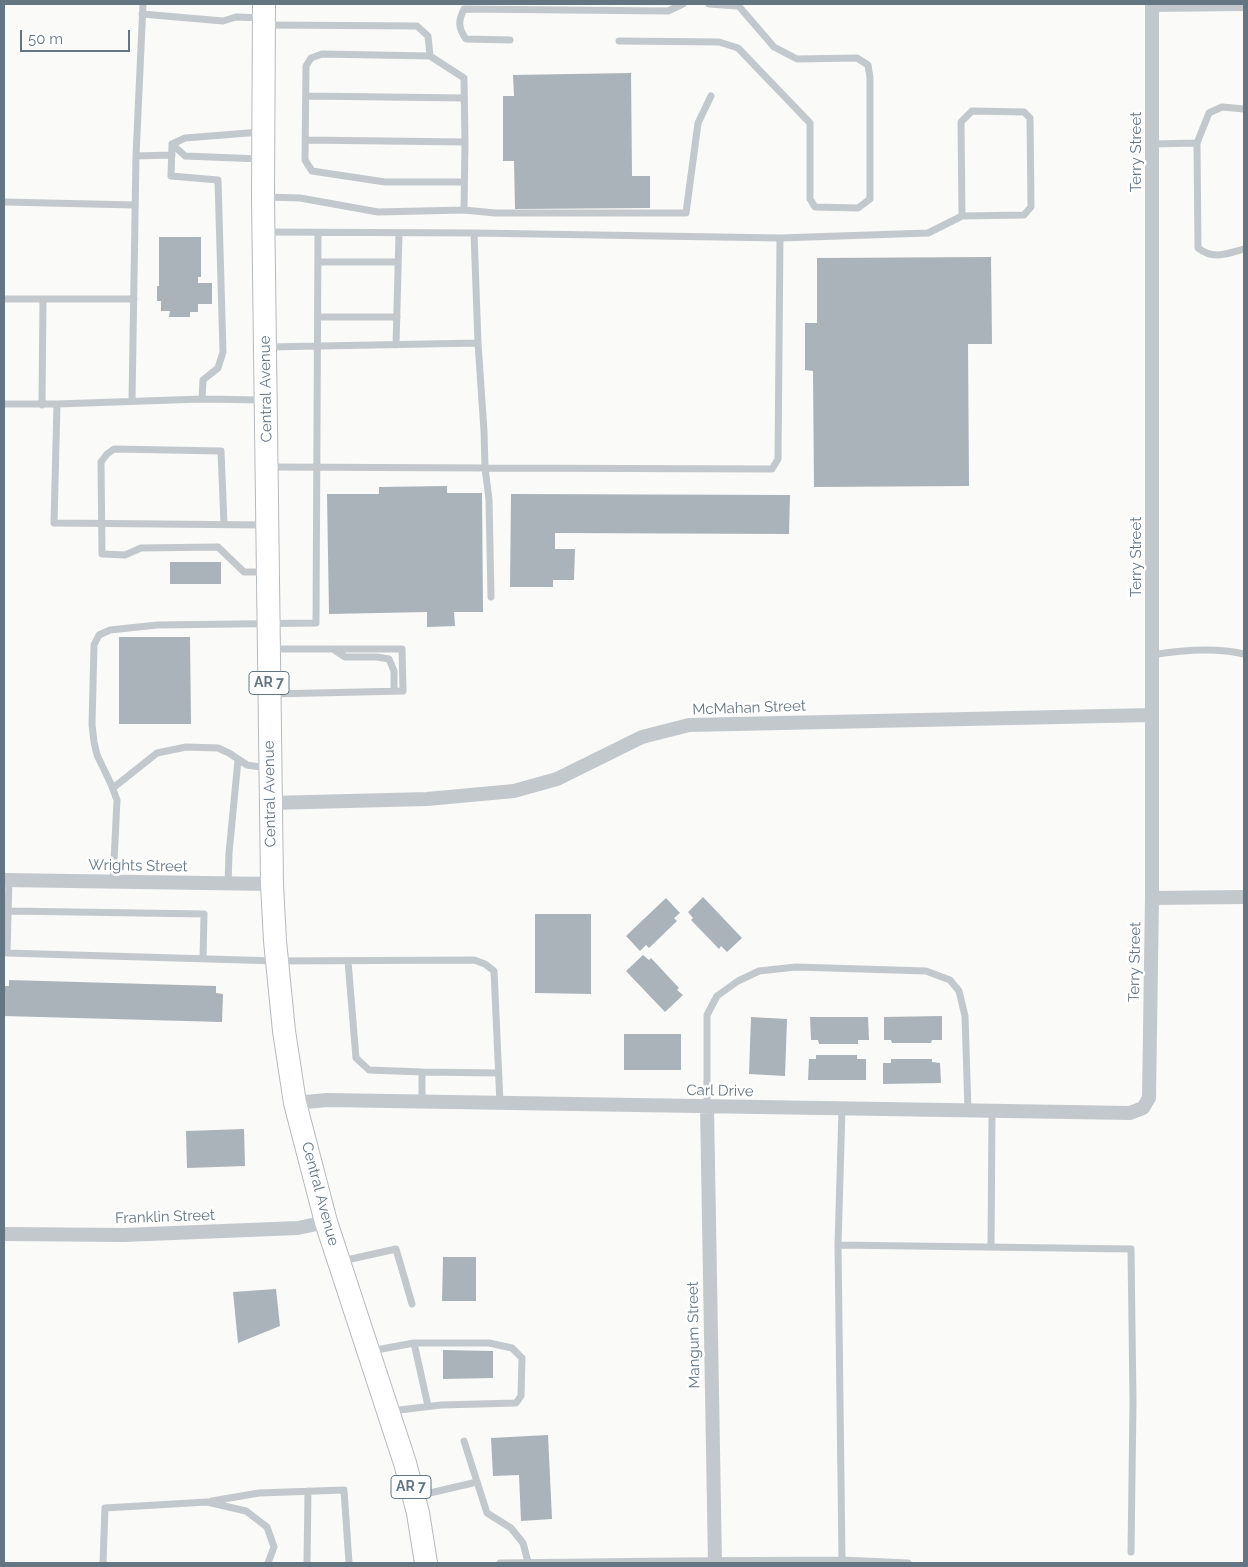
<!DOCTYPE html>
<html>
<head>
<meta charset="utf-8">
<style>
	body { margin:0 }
	#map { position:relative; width:1248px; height:1567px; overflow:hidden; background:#fafaf8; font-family:Raleway,sans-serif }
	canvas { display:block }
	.frame { position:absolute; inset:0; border:5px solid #657683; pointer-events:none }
	.scale { position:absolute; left:20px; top:30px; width:110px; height:22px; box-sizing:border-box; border:2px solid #657683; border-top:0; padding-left:6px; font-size:15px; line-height:18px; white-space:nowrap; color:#657683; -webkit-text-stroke:4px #fff; paint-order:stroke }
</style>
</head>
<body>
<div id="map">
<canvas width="1248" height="1567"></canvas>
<div class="frame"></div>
<div class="scale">50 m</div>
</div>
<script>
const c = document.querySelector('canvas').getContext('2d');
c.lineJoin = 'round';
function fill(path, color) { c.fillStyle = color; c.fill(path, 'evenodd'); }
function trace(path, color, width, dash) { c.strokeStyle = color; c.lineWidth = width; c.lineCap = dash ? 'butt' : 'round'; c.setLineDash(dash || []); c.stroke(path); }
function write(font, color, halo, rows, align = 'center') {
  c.font = font + ' Raleway,sans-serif'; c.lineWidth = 5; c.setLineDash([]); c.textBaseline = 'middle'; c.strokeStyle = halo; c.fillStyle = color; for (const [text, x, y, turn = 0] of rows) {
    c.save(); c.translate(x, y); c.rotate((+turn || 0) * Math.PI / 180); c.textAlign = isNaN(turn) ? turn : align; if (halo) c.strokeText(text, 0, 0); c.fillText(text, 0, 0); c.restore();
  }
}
fill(new Path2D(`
	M631,73L632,176H650V208L515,209L514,161H503V96H514L513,75Z
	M159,237H201V277H198V283H212V304H198V312H190V317H169L170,311H161V301H157V286H159Z
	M991,257L992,344H968L969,486L814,487L813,371L805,370V323H817V258Z
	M447,486V493H482L483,612H454L455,626L427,627V612L329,614L327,494H379V487Z
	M511,494L790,495L789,534L555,533V549H575L574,580H553V587H510Z
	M170,562H221V584H170Z
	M119,637H190L191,724H119Z
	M703,897L742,938L727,952L721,946L719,949L691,920L693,918L688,912Z
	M666,898L680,913L674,918L677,921L649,948L646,945L640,951L626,936Z
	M535,914H591V994L535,993Z
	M643,955L649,960L651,958L679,988L677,990L683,995L665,1012L626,971Z
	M9,980L216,986V993L223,994L222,1022L4,1016V986H9Z
	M942,1016V1040H932L931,1043H892L891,1040H884V1017Z
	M751,1017L787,1019L785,1076L749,1074Z
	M810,1017H868L869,1040H858V1044H819L818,1040H811Z
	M624,1034H681V1070H624Z
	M816,1055H857V1059H866V1080H808L809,1059H816Z
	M891,1059H932V1062L940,1063L941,1083L883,1084V1063H891Z
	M244,1129L245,1166L187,1168L186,1131Z
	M443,1257H476V1301H442Z
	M276,1289L280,1326L238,1343L233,1292Z
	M443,1350L493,1351V1378L443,1379Z
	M548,1435L552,1519L521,1521L519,1475L493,1476L491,1438Z`), '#aab3b9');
const primary = new Path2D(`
	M264,4L263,197L272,884L275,941L284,1031L295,1103L326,1222L405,1463L418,1513L426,1563`);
trace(primary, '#b5babe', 24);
trace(new Path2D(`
	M143,4L136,156L172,155
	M709,4L737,6
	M142,14L223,21L236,17L261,18
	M510,40L466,39C458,28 458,21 464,9L668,11L683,4
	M619,41L719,42L738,48L810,123V199L815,207L858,208L870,199V78L868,65L857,58L797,59L774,47L737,4
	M430,56L322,54L311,58L306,66L305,160L312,171L385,182H464
	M306,96L464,98
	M305,140L465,142
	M1197,143L1209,113L1222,107L1244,109
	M172,144L171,176L218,180L223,352L218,368L203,380L202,399
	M1152,144L1197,143L1198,248C1213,260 1227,254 1244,249
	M261,159L185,156L172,144L185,138L261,132
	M266,197L300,198L378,212L464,210L465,142L464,78L430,56L428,36L417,26L266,25
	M4,202L135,205
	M464,210L495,213H686L698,123L711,96
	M267,232L474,233L478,343L484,431L485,468L270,467
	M474,233L780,238L778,459L772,469L485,468L489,499L491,597
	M780,238L928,233L962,216L961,122L972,111L1024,112L1030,118L1031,207L1024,215L962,216
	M318,262H398
	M4,299H43L42,405
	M43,299H134
	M318,317H397
	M396,345L399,233
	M268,347L478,343
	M262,400L202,399L57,404L54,523L264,525
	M132,401L136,156
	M4,404H57
	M224,524L221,451L114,449L107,454L101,462L102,554L125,555L141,548L218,547L244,572H264
	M272,649H402L403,691L272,694
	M333,649L345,657H377L389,659L394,671V691
	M1152,655C1182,650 1214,647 1244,654
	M113,788L157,753L186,747L218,748L229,753L247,765L267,768
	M9,880L7,953L277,961L474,960L485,964L494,971L500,1103
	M113,882L117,800L111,784L97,755L94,742L92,725L94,645L99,635L110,630L157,625L316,623L318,233
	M228,884L229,853L238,760
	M8,911L204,914L203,959
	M348,961L356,1058L369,1070L422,1072V1102
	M422,1072L498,1073
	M707,1107V1015L717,996L738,981L759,971L796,967L926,971L950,980L959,991L965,1016L968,1111
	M842,1109L838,1245L842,1560
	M838,1245L1131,1249L1133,1402L1131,1552
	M991,1247L992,1112
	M342,1261L396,1249L412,1304
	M414,1343L428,1406
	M371,1351L414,1343H489L512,1348L522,1358L521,1396L516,1403L441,1405L391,1411
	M464,1441L487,1513L511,1528L523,1543L528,1562
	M417,1496L477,1482
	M212,1501L259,1493L344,1490L349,1563
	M103,1563L105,1508L207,1502L246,1511L267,1527L274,1547L268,1563
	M307,1563L308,1491
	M500,1563L673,1561
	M673,1563V1561L842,1560L908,1563`), '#c3c8cc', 7);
trace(new Path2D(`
	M1152,5L1244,4
	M270,803L427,799L514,791L557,779L642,737L689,725L1152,715
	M4,880L272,884
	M1152,898L1244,897
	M295,1103L327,1100L1130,1113L1143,1108L1149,1098L1152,898V4
	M707,1107L715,1563
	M4,1234L124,1235L298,1228L326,1222`), '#c3c8cc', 14);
trace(primary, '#fff', 22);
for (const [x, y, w] of [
	[269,683,40],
	[411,1487,40]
]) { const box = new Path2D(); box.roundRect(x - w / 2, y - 11.5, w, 23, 4); c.fillStyle = '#fff'; c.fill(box); trace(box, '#657683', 1); }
write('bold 14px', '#657683', null, [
	["AR 7",269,683],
	["AR 7",411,1487]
]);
write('15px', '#657683', '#fff', [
	["Terry Street",1136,152,-90],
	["Central Avenue",266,389,-91],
	["Terry Street",1136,557,-90],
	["McMahan Street",749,708,-2],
	["Central Avenue",270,794,-91],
	["Wrights Street",138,866,1],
	["Terry Street",1135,962,-89],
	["Carl Drive",720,1091,1],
	["Central Avenue",320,1194,75],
	["Franklin Street",165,1217,-2],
	["Mangum Street",694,1335,-91]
]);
</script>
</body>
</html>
